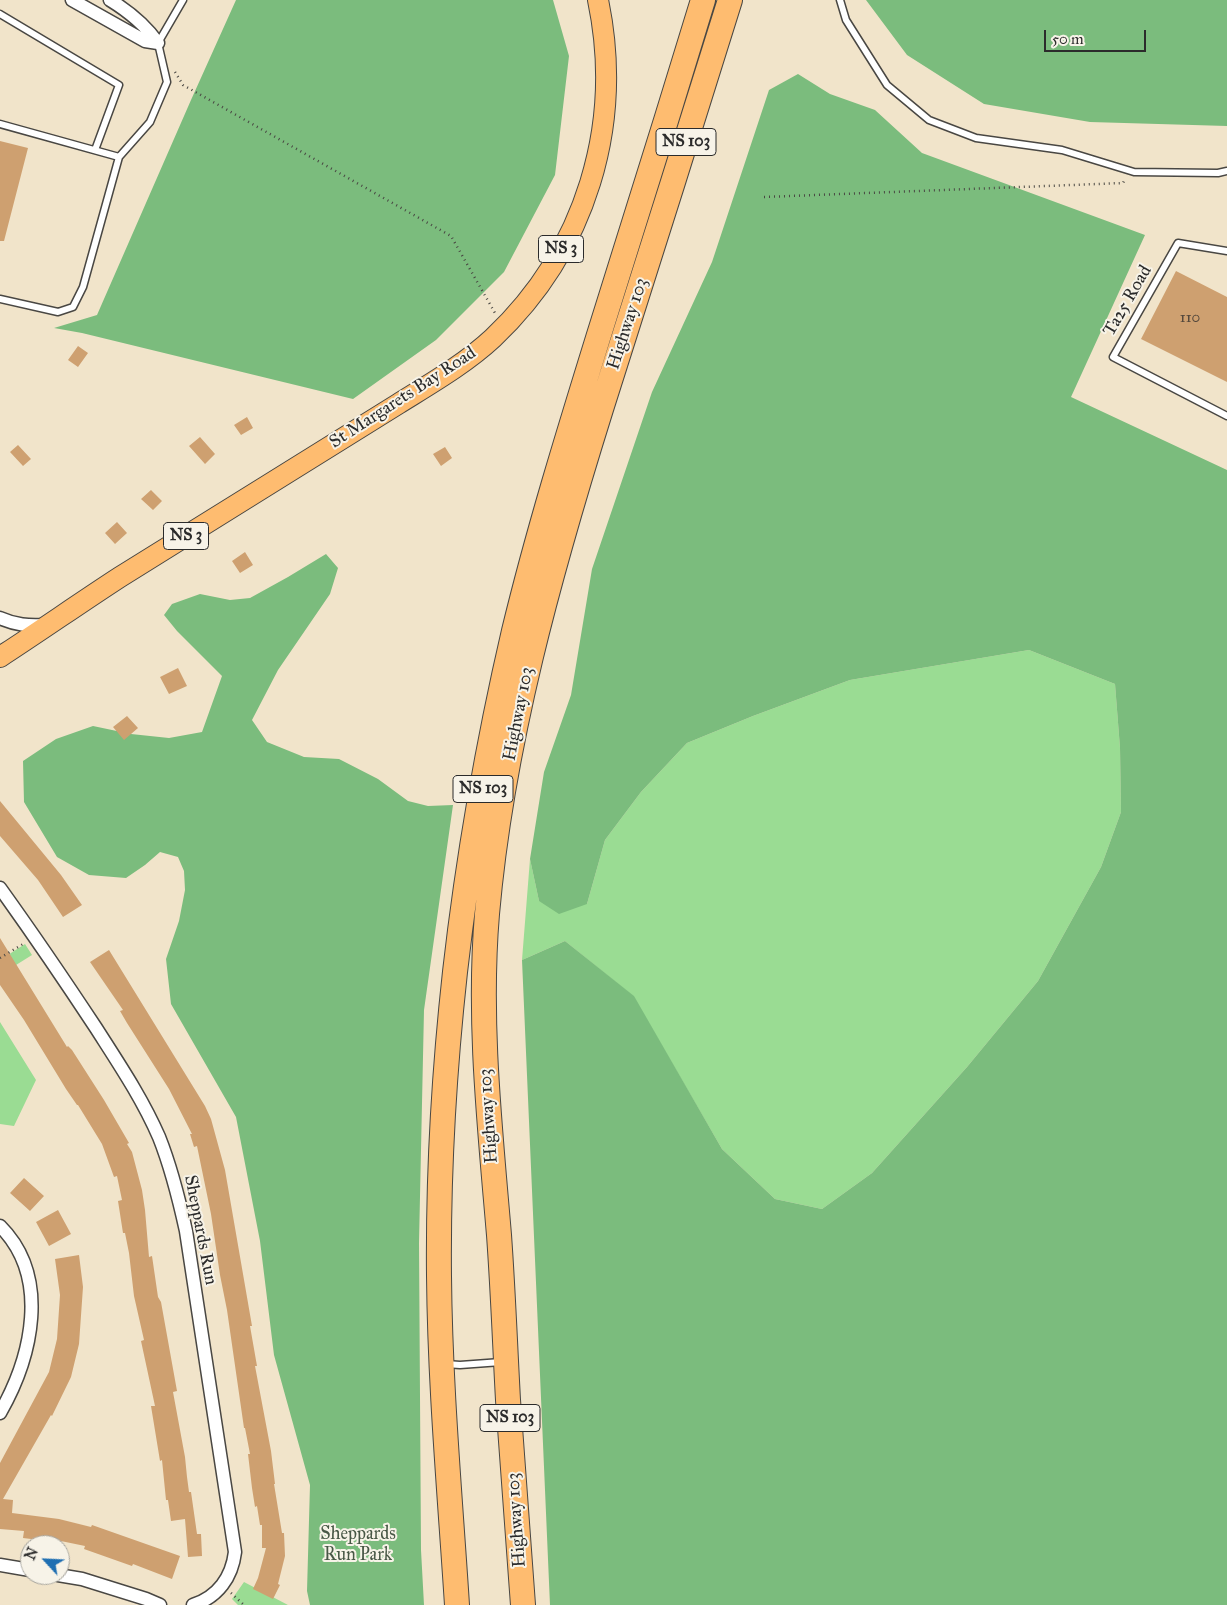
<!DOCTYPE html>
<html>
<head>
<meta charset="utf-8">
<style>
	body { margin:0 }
	#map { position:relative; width:1227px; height:1605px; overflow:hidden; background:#f1e4ca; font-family:"IM FELL Great Primer",serif }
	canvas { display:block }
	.north { position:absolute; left:20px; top:1535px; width:50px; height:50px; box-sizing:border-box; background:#f7f3e8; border:1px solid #a5a39c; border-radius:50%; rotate:295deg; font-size:14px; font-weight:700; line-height:20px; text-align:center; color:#2b2b2b }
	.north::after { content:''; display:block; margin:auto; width:18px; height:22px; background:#1f6fb2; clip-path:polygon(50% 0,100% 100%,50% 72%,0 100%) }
	.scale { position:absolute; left:1044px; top:30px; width:102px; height:22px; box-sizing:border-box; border:2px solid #2b2b2b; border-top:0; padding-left:6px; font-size:15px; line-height:18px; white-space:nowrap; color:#2b2b2b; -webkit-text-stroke:4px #f7f3e8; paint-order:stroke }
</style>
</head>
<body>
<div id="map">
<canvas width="1227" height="1605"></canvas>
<div class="north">N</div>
<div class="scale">50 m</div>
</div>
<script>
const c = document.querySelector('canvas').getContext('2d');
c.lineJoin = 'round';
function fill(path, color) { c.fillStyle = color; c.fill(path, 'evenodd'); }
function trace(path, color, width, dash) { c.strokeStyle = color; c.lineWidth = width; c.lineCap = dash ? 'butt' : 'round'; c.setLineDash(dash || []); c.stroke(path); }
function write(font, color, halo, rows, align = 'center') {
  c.font = font + ' "IM FELL Great Primer",serif'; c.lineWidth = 4; c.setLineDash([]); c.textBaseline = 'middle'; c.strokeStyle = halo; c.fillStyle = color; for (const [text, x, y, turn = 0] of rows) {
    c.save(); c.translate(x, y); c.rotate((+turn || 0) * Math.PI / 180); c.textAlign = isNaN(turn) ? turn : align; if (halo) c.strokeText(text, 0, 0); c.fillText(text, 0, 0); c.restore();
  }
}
fill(new Path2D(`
	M1029,650L1115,684L1120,748L1121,812L1101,867L1038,981L967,1067L872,1173L822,1209L775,1199L722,1149L633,996L565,941L522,960L530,859L539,901L587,904L605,840L641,792L687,743L753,716L850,680Z
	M25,944L32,955L0,975V960Z
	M0,1022L36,1080L14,1126L0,1124Z
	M244,1582L288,1605H238L232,1599Z`), '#9adc93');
fill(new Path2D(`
	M236,0H553L569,56L555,175L504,272L436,340L353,399L82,333L54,328L97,315L191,100Z
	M866,0H1227V126L1090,122L984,104L907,55Z
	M798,74L830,94L875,110L922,153L1145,235L1071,397L1227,470V1605H550L522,960L565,941L634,996L722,1149L775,1199L822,1209L872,1173L967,1067L1038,981L1101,867L1121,812L1120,748L1115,684L1029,650L850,680L753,716L687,743L641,792L605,840L587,904L559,914L539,901L530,859L544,772L571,695L592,569L652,392L712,262L769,90Z
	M326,554L338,568L330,594L278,670L252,720L267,742L304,757L339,759L378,779L408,801L428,806L453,805L424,1010L419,1243L421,1550L424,1605H310L307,1591L310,1485L274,1355L260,1241L236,1117L171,1004L166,959L179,921L185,890L184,871L178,857L160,852L145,865L126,878L89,875L57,857L24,802L23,761L56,739L93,726L131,734L169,738L202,732L222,676L177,631L164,615L172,604L200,594L230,600L250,598L288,577Z`), '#7bbc7d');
fill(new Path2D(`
	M0,141L28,148L4,241H0Z
	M1176,271L1227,297V382L1141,339Z
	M78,346L88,353L78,367L68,360Z
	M247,417L253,428L241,435L234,425Z
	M200,437L215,454L205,464L189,446Z
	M18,445L31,459L23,466L10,452Z
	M445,447L452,458L441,466L433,454Z
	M151,490L162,501L153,510L141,499Z
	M117,522L127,533L115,544L105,533Z
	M245,552L253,565L240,573L232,561Z
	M178,668L187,686L169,694L160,677Z
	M127,716L138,728L124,740L113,727Z
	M0,801L61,875L82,905L63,917L38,880L0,836Z
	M0,938L67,1047L68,1046L72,1050L104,1100L129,1143L127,1144L132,1152L142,1190L145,1210L149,1257L152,1256L158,1297L161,1302L177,1391L173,1392L185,1457L187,1477L189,1492H191L197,1534H201L202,1556L188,1557L185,1519L171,1521L168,1500H166L162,1460L160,1461L151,1406H155L141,1341L144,1340L134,1296L129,1253L125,1233H123L118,1201L122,1200L117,1176L114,1177L102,1144L78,1105H77L66,1089L24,1020L0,985Z
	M109,950L205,1106L211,1119L225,1170L252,1326H250L257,1366H255L271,1451L275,1484H274L282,1533H284L285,1556L278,1584L280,1585L273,1599L253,1589L258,1578L266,1548H262V1525H260L257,1506L255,1507L252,1488L248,1454H250L245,1428H244L227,1310L220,1275L211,1214L197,1146L194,1147L190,1134H192L169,1089L127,1023L120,1011L123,1010L90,962Z
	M24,1178L44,1196L30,1211L10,1193Z
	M58,1210L71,1234L49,1246L36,1222Z
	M79,1255L83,1287L79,1344L71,1377L52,1416L51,1415L3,1499L13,1500L12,1513L59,1519L91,1527L92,1525L180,1556L172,1579L133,1564L132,1566L84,1549L85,1546L56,1540V1542L23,1538L24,1531L0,1529V1463L49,1372L57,1339L60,1295L55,1259Z`), '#cea070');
const service = new Path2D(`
	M840,0L846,20L887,85L929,120L976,138L1062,150L1134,172L1218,173L1227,171
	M0,14L119,85L95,150
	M0,124L119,157
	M1227,251L1178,243L1113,357L1227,416
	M0,299L58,312L73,307L83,287L119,157L150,122L167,82L158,43L183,0
	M446,1364L460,1365L501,1362`);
const minor = new Path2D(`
	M72,0L145,41L158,43
	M110,0C128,11 146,26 158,43
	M0,618C16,625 28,626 45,625
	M0,888C33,934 65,981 96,1028C119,1064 142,1098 159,1137C171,1167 179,1199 186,1231L235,1552C232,1577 218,1597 193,1605
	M0,1226C51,1277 32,1357 0,1413
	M0,1565L30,1570
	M58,1575L82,1579L146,1599L160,1605`);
const primary = new Path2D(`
	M0,657C40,631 80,603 120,577C168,547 216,517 263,488C308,460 353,432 398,404C430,384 465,364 493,338C586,250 624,125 598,0`);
const motorway = new Path2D(`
	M457,1605C450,1496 440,1386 439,1276C438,1175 444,1072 455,972C468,858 488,743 514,631C538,532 568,435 598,338C633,225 669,113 703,0
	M523,1605C518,1537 513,1468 508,1400C505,1345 503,1290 499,1235C490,1128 478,1021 487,914C502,743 550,572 601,409C644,272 688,137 730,0`);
trace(service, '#494743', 9);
trace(minor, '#494743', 15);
trace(primary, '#494743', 22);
trace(motorway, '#494743', 26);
trace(new Path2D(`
	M175,72L183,85L451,236L495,313
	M764,197L1123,183L1125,179
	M0,958L23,944
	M231,1593L244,1605`), '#494743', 2.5, [1, 4]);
trace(service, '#fff', 6);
trace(minor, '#fff', 12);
trace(primary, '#febc70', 20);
trace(motorway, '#febc70', 24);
write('15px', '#54483c', null, [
	["110",1190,318]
]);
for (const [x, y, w] of [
	[686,142,60],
	[561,249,45],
	[186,536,45],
	[483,789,60],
	[510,1418,60]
]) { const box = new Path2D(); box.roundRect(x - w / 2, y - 13.5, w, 27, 4); c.fillStyle = '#f7f3e8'; c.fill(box); trace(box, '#2b2b2b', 1); }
write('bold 16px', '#2b2b2b', null, [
	["NS 103",686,142],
	["NS 3",561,249],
	["NS 3",186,536],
	["NS 103",483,789],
	["NS 103",510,1418]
]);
write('18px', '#2b2b2b', '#f7f3e8', [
	["Ta25 Road",1128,301,-60],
	["Highway 103",628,324,-72],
	["St Margarets Bay Road",403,398,-33],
	["Highway 103",519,714,-79],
	["Highway 103",489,1116,-94],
	["Sheppards Run",200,1230,79],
	["Highway 103",517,1520,-94]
]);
write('18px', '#475745', '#f7f3e8', [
	["Sheppards",358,1535],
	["Run Park",358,1556]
]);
</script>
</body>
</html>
